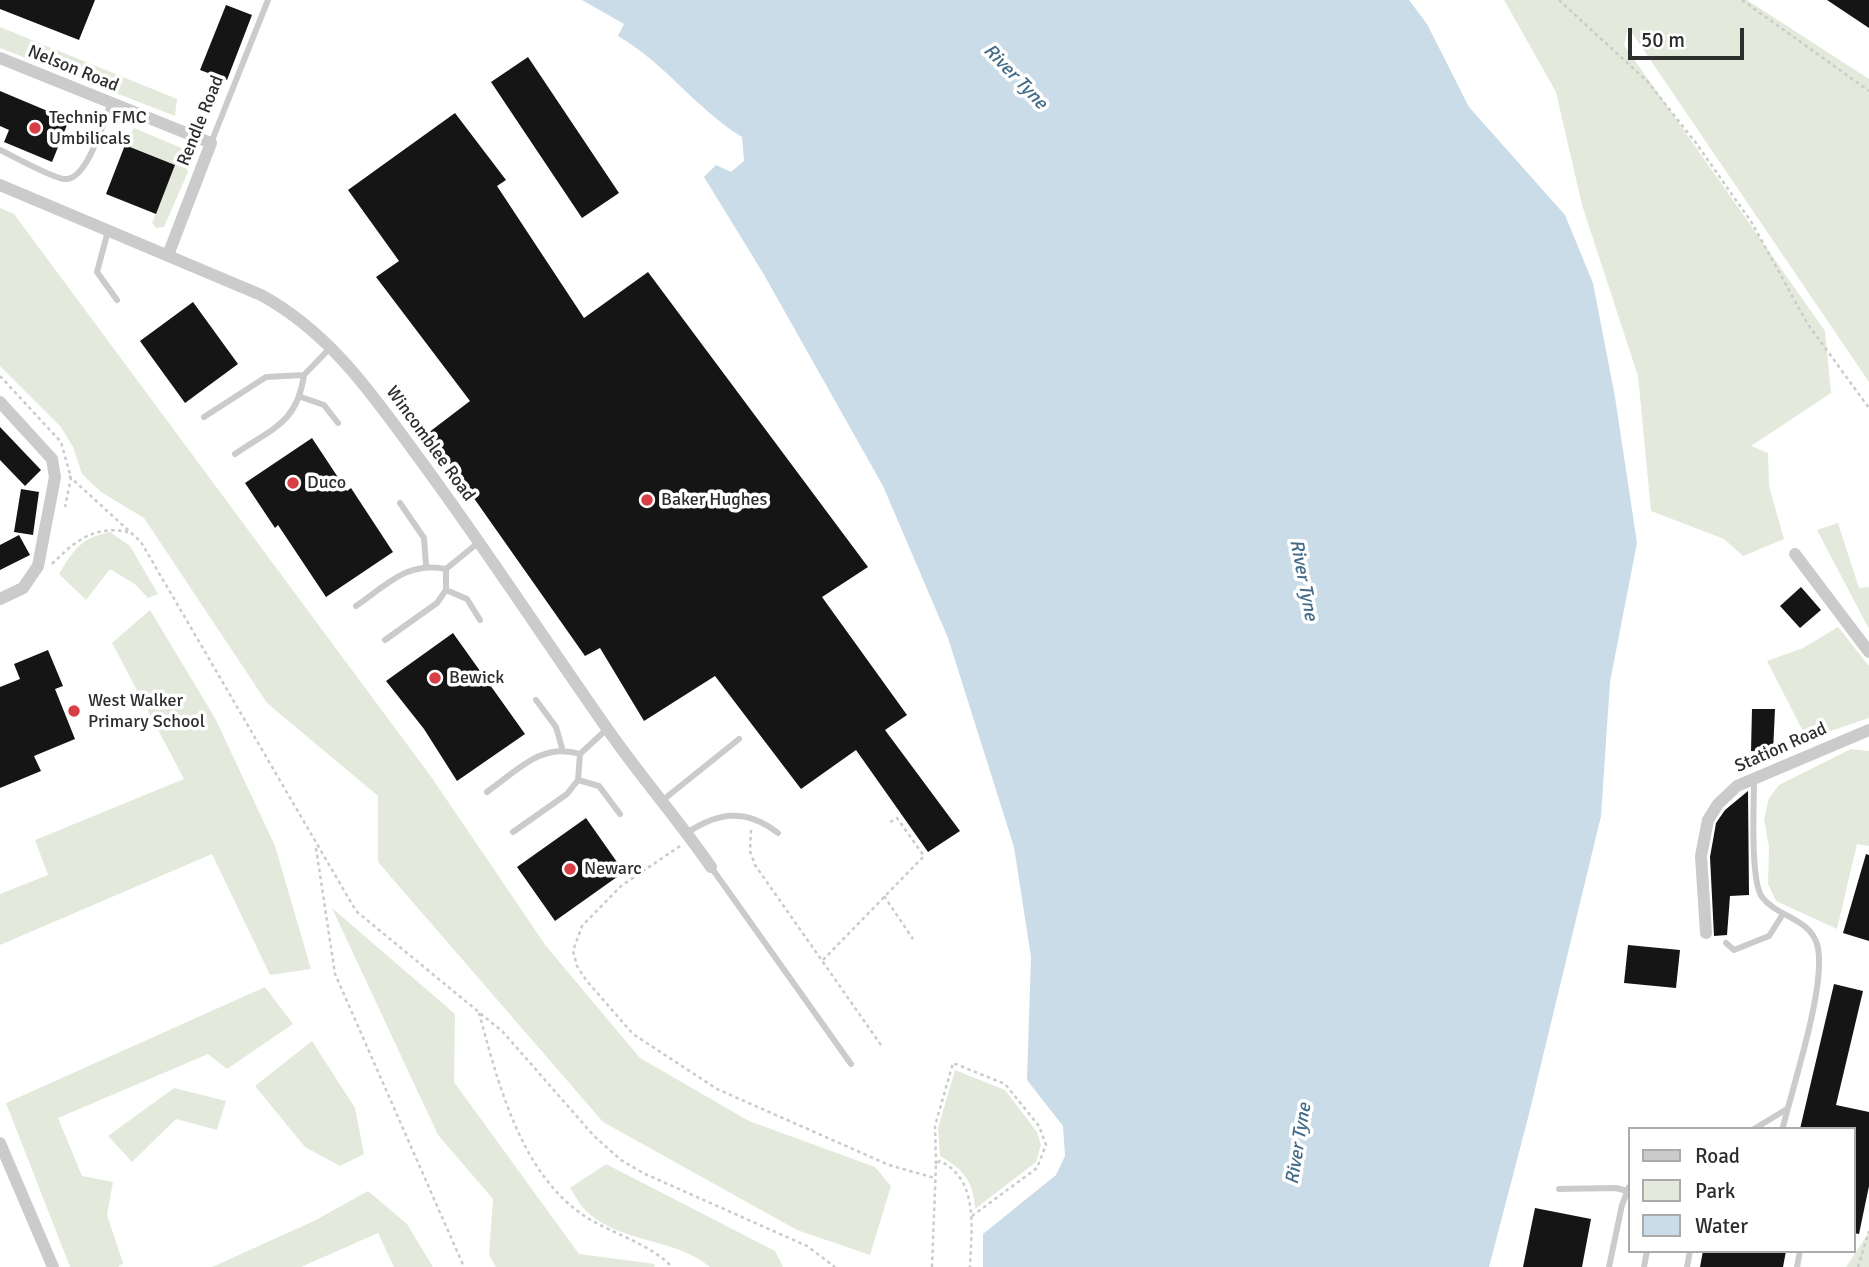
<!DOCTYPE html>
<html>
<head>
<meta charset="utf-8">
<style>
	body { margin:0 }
	#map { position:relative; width:1869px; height:1267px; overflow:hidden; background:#fff; font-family:Signika,sans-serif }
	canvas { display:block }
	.legend { position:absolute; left:1628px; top:1127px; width:228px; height:126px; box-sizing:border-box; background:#fff; border:2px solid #ababab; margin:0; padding:9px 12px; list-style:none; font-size:21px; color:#2e2e2e }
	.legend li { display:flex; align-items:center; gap:14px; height:35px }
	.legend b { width:35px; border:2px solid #ababab }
	.scale { position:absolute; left:1628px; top:28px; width:116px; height:32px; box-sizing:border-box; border:4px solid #2e2e2e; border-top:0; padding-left:9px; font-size:21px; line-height:24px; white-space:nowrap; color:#2e2e2e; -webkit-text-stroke:5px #fff; paint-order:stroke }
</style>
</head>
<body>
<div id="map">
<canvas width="1869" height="1267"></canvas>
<ul class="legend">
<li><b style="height:9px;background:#cbcbcb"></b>Road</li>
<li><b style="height:19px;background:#e3eadc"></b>Park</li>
<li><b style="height:19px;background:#cadce8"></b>Water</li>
</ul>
<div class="scale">50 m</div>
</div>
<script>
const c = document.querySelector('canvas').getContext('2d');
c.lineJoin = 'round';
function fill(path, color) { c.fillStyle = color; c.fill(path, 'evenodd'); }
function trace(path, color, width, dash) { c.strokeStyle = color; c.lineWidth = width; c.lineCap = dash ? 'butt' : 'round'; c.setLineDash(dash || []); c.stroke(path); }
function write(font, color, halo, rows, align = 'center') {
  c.font = font + ' Signika,sans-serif'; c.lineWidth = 7; c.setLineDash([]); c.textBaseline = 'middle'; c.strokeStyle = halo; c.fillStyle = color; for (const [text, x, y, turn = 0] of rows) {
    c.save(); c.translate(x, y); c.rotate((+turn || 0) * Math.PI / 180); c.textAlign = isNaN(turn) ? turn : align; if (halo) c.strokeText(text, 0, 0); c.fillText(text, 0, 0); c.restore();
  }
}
fill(new Path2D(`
	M1504,0H1747L1869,79V382L1628,27L1624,45L1825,331L1831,393L1751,446L1768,453L1769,486L1784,539L1743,556L1724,539L1651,511L1638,376L1582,205L1556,92Z
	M0,27L177,99L175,116L0,48Z
	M134,128L184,149L188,172L164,227L156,228L152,223L175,165L125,145Z
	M0,208L14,214L432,778L546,946L640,1058L749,1121L875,1167L891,1186L870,1255L797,1230L603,1122L378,862V796L267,703L144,518L101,492L82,474L73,447L61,427L0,366Z
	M1838,523L1859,588L1869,587V629L1817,530Z
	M110,532L130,546L158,594L148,598L136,585L110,569L86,600L59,574C74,549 81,538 110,532Z
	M150,610L215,718L275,846L311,969L270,975L212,854L0,945V894L48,875L35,840L184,779L112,643Z
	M1838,627L1869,666V718L1807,739L1767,661L1803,648Z
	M1851,749L1869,751V846L1857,844L1837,929L1776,901L1768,884L1769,847L1764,819L1769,798L1779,785Z
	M332,908L455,1014L454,1082L579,1254L655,1264L654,1267H496L489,1255L493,1199L438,1135Z
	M265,987L293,1024L227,1069L208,1054L58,1118L82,1176L113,1182L107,1215L123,1263L118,1267H70L6,1103Z
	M312,1041L355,1108L364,1154L340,1166L305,1147L255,1086Z
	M955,1070L1005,1090L1037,1132L1041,1145L1036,1162L975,1209C974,1182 963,1169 940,1156L938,1128Z
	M174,1088L226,1101L217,1130L176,1119L132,1162L108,1136Z
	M606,1164L775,1251L783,1267H710C676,1238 619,1243 586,1211C580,1205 575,1195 570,1188Z
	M368,1191L407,1224L433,1267H394L378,1233L301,1267H212L314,1221Z
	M1869,1232V1267H1846Z`), '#e3eadc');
fill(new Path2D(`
	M582,0H1409L1427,24L1469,107L1565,215L1593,283L1615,397L1637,543L1610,682L1601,816L1529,1114L1489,1267H983V1234L1056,1175L1065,1156L1063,1126L1027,1080L1031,957L1014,847L948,638L883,486L763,273L704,177L716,165L731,172L744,161L742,137C695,108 666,64 618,36L624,24Z`), '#cadce8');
fill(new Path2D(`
	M0,0H95L79,40L0,9Z
	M1827,0H1869V28Z
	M226,5L252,15L227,80L200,70Z
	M528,57L619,193L582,218L491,82Z
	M0,91L69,120L52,162L4,142L9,130L0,126Z
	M455,113L506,180L497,186L584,318L648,272L868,567L822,597L907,715L885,730L960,831L928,852L856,750L801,789L715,676L644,721L600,648L585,656L428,433L470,401L376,277L399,261L348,190Z
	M125,145L175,165L156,214L106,194Z
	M193,302L238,364L185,403L140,341Z
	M0,427L41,470L25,486L0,460Z
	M312,438L347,491L351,488L393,552L326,597L278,525L275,528L245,483Z
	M21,489L39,492L33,535L14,532Z
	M19,535L30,555L0,570V545Z
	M1801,587L1821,610L1800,628L1780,606Z
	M453,633L525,734L457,781L424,729L386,681Z
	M48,650L63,686L55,689L75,739L34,756L41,771L0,788V687L20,679L14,664Z
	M1752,709H1775L1773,752L1751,751Z
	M1748,791L1749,895L1730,896L1727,935L1714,936L1710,857L1716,823L1725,810Z
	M586,818L624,872L555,921L517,867Z
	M1866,854L1869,855V941L1843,933Z
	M1628,945L1680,950L1676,988L1624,983Z
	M1834,984L1863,991L1836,1105L1869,1112V1186L1859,1234L1853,1233V1129H1800Z
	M1535,1208L1591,1219L1582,1267H1523Z
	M1703,1251H1786L1783,1267H1700Z`), '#151515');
trace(new Path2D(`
	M1559,0L1648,82L1696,143L1752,223L1807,323L1869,408
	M1742,0L1869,91
	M0,376L61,442L71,478L65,507
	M69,476L141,542L356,911L503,1032L594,1136L621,1160L643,1173L807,1246L835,1267
	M52,564C75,541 94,525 128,532
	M751,830L750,851L755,865L881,1045
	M680,846L621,886L582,926L573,951L577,966L586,980L633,1034L717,1089L889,1165L935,1178
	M316,848L335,974L464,1267
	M884,896L913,939
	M823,960L924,856L897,818L887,824
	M479,1013C498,1082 520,1172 583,1215C611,1234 648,1242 672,1267
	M936,1164L935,1126L953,1063L1005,1084L1039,1126L1046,1145L1037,1168L972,1216
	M932,1267L936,1164L940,1161C980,1180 971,1231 970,1267
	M1858,1267L1869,1231`), '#cbcbcb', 2.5, [3.5, 3.5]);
trace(new Path2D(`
	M211,143L268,0
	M0,150C13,156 54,179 65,179C87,181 104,120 111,103
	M108,231L97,272L117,300
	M301,397L324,405L338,423
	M204,417L266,377L304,375L330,348
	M235,454C272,428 297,424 304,375
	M400,503L424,538L426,565
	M446,590L467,599L480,620
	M356,606C387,585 407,561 446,569L479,542
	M385,640L437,603L446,590V569
	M536,700L556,727L562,748
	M578,780L599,786L620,814
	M1754,780C1754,803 1750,881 1762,897C1777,917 1809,918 1817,944C1828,981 1793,1085 1783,1127
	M487,792C517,771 541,742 580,754L607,729
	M663,800L739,739
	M513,832L567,794L578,780L580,754
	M687,833C719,811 747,809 778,833
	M711,867L851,1064
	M1726,943L1734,950L1769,936L1783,914
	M1754,1129L1787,1109
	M1559,1189L1616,1188L1627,1191
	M1609,1267L1622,1205L1629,1187
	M1644,1267L1647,1251
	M1687,1267L1690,1251
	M1797,1267L1800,1251`), '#cbcbcb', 6);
trace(new Path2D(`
	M0,58L211,143L168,255
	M0,185L261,295C333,334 376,400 424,465C487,551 545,640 606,727C639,775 678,819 711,867
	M0,402L52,459L55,477L38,566L23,588L0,599
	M1795,554L1869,652
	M1706,933L1701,856L1708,820L1718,804L1737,786L1869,730
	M0,1143L53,1267`), '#cbcbcb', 12);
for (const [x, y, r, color] of [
	[35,128,7,"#d63f45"],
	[293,483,7,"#d63f45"],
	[647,500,7,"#d63f45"],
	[435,678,7,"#d63f45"],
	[74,711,7,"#d63f45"],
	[570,869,7,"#d63f45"]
]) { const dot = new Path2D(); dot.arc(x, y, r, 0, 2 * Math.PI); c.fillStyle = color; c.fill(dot); trace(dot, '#fff', 2.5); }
write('18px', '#2e2e2e', '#fff', [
	["Nelson Road",73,69,22],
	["Rendle Road",201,121,-68],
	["Wincomblee Road",430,444,54],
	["Station Road",1781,748,-24]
]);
write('18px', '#2e2e2e', '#fff', [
	["Technip FMC",49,118],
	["Umbilicals",49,139],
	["Duco",307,483],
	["Baker Hughes",661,500],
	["Bewick",449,678],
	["West Walker",88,701],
	["Primary School",88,722],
	["Newarc",584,869]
], 'left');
write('italic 19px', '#436b88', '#fff', [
	["River Tyne",1015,77,46],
	["River Tyne",1303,580,79],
	["River Tyne",1299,1144,-81]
]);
</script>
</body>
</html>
